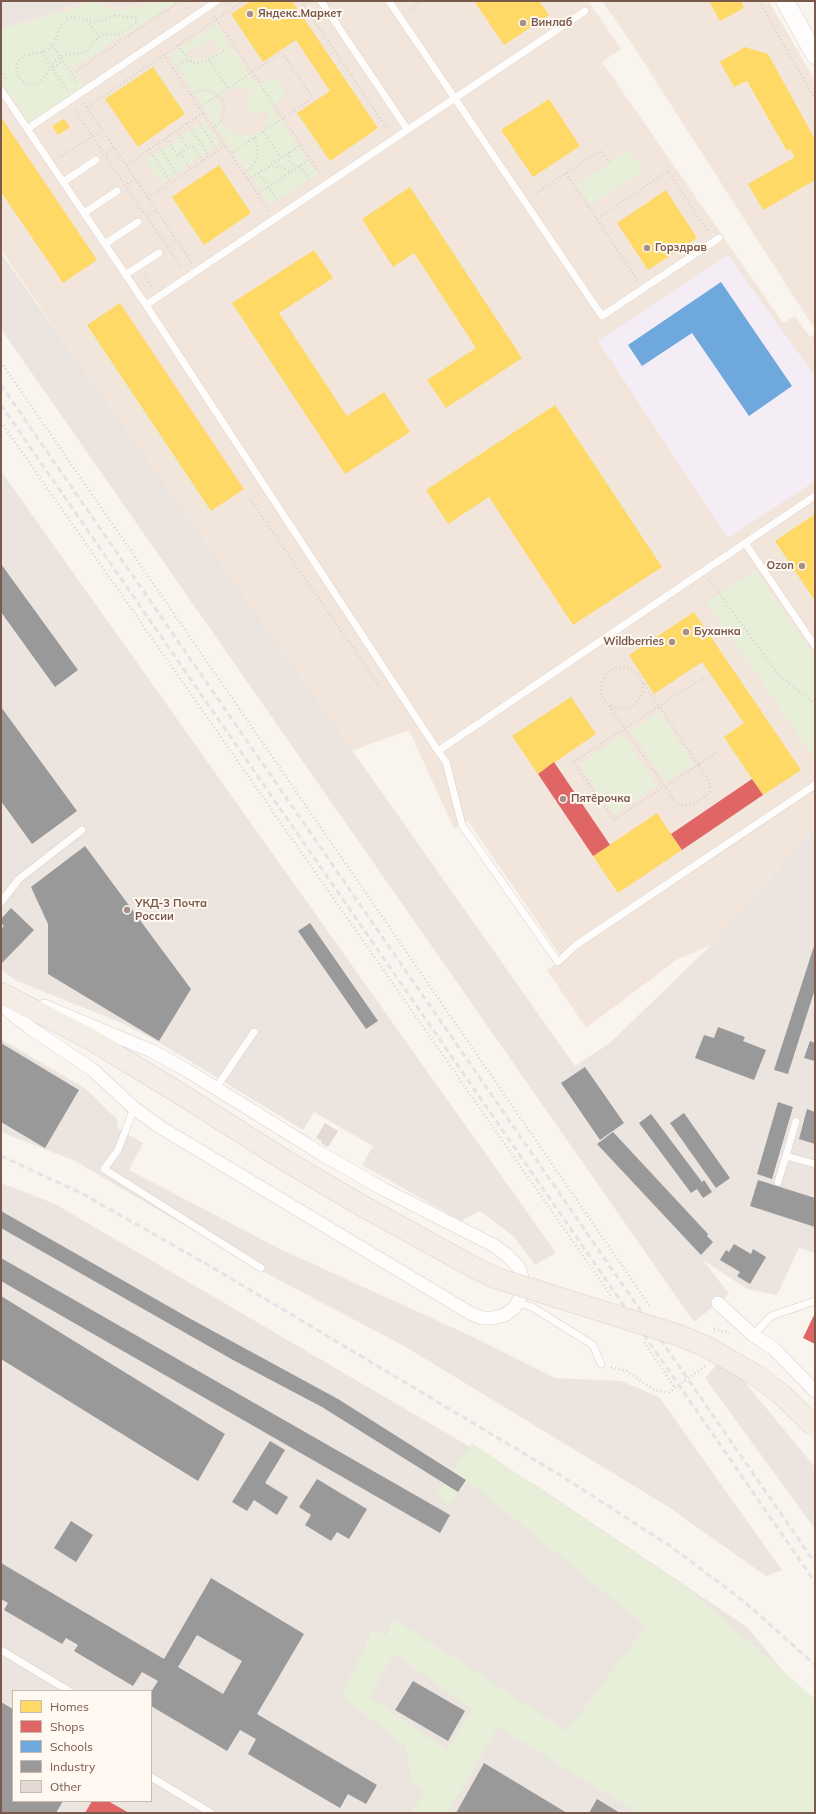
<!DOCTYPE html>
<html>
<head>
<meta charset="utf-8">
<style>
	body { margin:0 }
	#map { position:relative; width:816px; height:1814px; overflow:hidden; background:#f9f4ee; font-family:Mulish,sans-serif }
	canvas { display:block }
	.frame { position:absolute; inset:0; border:2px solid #79594c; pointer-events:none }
	.legend { position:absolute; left:12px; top:1690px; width:140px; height:112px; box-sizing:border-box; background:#fff9f1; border:1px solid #c9b9af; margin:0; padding:5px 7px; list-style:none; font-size:12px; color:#79594c }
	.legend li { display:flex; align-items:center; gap:8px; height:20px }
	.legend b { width:20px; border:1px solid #c9b9af }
</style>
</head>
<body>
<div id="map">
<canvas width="816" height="1814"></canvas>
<div class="frame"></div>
<ul class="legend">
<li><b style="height:11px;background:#ffd966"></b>Homes</li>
<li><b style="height:11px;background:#e06666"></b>Shops</li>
<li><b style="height:11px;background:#6fa8dc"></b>Schools</li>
<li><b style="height:11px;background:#999"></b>Industry</li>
<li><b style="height:11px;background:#e4dad3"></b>Other</li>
</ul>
</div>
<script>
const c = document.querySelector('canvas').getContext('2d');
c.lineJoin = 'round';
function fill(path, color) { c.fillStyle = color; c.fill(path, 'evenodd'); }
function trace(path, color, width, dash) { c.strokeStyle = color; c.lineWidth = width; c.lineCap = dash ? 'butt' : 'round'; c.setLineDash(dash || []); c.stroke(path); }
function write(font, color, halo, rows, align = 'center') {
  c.font = font + ' Mulish,sans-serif'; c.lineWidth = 4; c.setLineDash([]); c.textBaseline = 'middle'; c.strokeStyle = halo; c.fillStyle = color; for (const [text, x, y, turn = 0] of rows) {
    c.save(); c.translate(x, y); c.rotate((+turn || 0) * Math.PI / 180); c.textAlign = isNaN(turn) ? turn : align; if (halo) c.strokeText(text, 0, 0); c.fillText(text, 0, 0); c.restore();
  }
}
fill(new Path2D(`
	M87,1H100L118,8L154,1H588L621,49L602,62L783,323L795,316L810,337L815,334V827L710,946L678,959L586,1028L547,970L563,959L468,821L454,829L409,730L346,753L1,250V29Z
	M602,1H769L815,81V324L812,325L632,44Z`), '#f2e6dc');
fill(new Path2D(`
	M1,1H87L1,29Z
	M100,1H154L118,8Z
	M1,253L575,1066L610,1043L710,946L815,827V1253L799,1248L777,1295L747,1289L703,1260L729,1294L694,1322L1,329Z
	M1,471L556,1253L535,1265L514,1237L480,1211L461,1221L362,1165L373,1146L314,1112L303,1130L160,1043L122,1023L17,981L1,970Z
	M1,1039L86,1089L118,1120L117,1128L143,1143L129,1170L278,1248L473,1337L555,1378L621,1381L659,1397L782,1570L766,1576L667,1506L404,1346L264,1272L75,1161L1,1132Z
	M1,1183L55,1204L537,1486L747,1627L815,1710V1813H1ZM13,1691H151V1801H13Z
	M724,1357L815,1467V1529L705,1378Z`), '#ece4df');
fill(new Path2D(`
	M728,255L812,372L815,371V481L728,538L598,341Z`), '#f5edf5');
fill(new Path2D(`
	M169,1H177L72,69L85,85L30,122L1,82V30L95,2L116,11Z
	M216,24L257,86C267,81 274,75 283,85L284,97L272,108L317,174L270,205L169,56ZM208,39L214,40L221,50C210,57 196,68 186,53C190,47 194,50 200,48ZM233,87L241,89L251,87L252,90C246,94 245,101 248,108C254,113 260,115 267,111L270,116L266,121L265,128L252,137L247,132L241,136H238L233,132L232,128L226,130L218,118L221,107L217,97Z
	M204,121L220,144L162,183L146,160Z
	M629,150L643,170L591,205L577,185Z
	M755,570L815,657V759L707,602Z
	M659,712L693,764L665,782L631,731Z
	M623,735L657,786L614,814L580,764Z
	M472,1443L691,1591L815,1699V1813H638L498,1727L448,1813H410L425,1793L412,1781L405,1746L362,1712L366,1704L361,1712L341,1696L373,1629L386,1636L394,1619L567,1731L646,1626L468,1481L448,1506L436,1495ZM394,1653L471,1709L447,1750L370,1697Z`), '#e7efd9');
fill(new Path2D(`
	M251,1H292L378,128L330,161L297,113L330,91L296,40L263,62L231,14Z
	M474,1H539L549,15L504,45Z
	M709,1H741L744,8L720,21Z
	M745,47L768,54L815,139V180L763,210L748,184L795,157L790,149L787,151L747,81L734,87L720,62Z
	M153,67L185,114L138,147L105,99Z
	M549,99L580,146L533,177L501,130Z
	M1,117L97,260L63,283L1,192Z
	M64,119L70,127L58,135L52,126Z
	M219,165L251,213L204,245L172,197Z
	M410,187L522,358L446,408L427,380L476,348L414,253L393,267L362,219Z
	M666,190L697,238L648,270L617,223Z
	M314,250L333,278L279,313L347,416L384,392L410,432L345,474L232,303Z
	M120,303L244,489L211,511L87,325Z
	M555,405L662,567L573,625L489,497L448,524L426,490Z
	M815,514V601L775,541Z
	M694,612L801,770L763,795L724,737L744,723L702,662L654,694L629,655Z
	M571,697L596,734L538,774L512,736Z
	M657,813L682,850L618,893L593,856Z`), '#ffd966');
fill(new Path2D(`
	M554,762L610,845L593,856L538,774Z
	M752,779L763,795L682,850L671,834Z
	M815,1313V1344L803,1338Z
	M92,1801H108L129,1813H85Z`), '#e06666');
fill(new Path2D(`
	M721,282L792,386L749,416L692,333L642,366L628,345Z`), '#6fa8dc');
fill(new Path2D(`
	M1,564L78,670L55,687L1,612Z
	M1,707L77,811L32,844L1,801Z
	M85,846L191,989L159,1041L48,974V924L31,887Z
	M11,908L34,930L1,964V929L4,926L1,923V919Z
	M310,923L378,1021L366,1029L298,931Z
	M815,943V989L788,1074L774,1070Z
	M718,1027L745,1037L743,1041L766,1050L754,1080L695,1058L704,1035L714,1038Z
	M810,1041L815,1043V1061L804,1058Z
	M1,1043L79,1090L45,1148L1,1122Z
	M585,1067L624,1123L600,1140L561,1083Z
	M778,1102L793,1107L772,1179L757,1174Z
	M807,1109L815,1112V1144L799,1139Z
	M684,1113L730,1178L716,1188L670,1123Z
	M651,1114L702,1182L704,1180L712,1192L703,1198L697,1189L691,1193L639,1123Z
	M613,1132L708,1234L707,1236L713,1242L701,1255L597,1144Z
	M758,1180L815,1198V1227L750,1206Z
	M1,1211L189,1318L338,1399L466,1480L458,1492L322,1407L233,1360L1,1228Z
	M734,1244L751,1254L753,1249L766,1257L750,1284L737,1276L740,1272L720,1260L726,1250L729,1252Z
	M1,1258L450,1515L440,1533L1,1281Z
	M1,1296L225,1434L198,1481L1,1359Z
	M270,1441L285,1450L265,1483L288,1497L277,1515L254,1500L247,1511L232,1502Z
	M317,1479L367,1509L349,1539L337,1532L331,1541L305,1525L311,1515L299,1507Z
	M71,1521L93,1535L76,1562L54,1548Z
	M1,1563L164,1659L211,1578L304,1634L257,1714L377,1785L366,1804L348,1794L340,1808L248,1754L256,1739L240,1730L227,1751L151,1706V1692L158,1681L142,1672L133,1686L74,1651L78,1645L66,1638L62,1644L4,1610L8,1603L1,1599ZM197,1635L242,1661L223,1694L178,1667Z
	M413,1681L465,1711L448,1741L395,1710Z
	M1,1702L13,1709V1801H63L56,1813H1Z
	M484,1763L567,1813H456Z
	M597,1799L620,1813H589Z`), '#999');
fill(new Path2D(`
	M325,1123L338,1131L328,1147L321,1143L322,1141L316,1138Z`), '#e4dad3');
const service = new Path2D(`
	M321,1L407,129
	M389,1L602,316L719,238
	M1,90L146,305L585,11
	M27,129L217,1
	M63,182L96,160
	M84,213L117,191
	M105,244L138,222
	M125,275L159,253
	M146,305L438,751L745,543
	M815,496L745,543L815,646
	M438,751L446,762L462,825L558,962L576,945L815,785
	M1,902L19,879L82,830
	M216,1088L254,1032
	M134,1108L118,1150L104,1169L261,1268
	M796,1121L786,1156L815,1164
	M778,1182L786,1156
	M518,1303L532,1307L593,1345L601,1364
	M753,1335L771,1316L815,1301
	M1,1650L69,1691
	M151,1777L211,1813`);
const minor = new Path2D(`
	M1,1005L29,1027L93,1070L134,1108L160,1127L470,1313L482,1318H493L505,1315L515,1307L523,1292V1280L519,1268L507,1255L493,1245L383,1189L322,1154L188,1071L154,1052L44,1006
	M718,1303L753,1335L773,1348L815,1391`);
const secondary = new Path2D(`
	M785,1L815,55`);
const primary = new Path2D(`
	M1,993L90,1039L179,1093L286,1161L359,1204`);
trace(service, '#d8d1cc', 8);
trace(minor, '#d8d1cc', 14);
trace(secondary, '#d9d0ca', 19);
trace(primary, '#dad0cb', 22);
trace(new Path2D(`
	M181,1L187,9
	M301,1L388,130
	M759,1L815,99
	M226,6L234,1
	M409,11L422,1
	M115,15L136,18L138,22C132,25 126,31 120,34C114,36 106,32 100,36C94,40 91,48 85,51C77,56 67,52 59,58C49,65 46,79 38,83C24,89 10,72 19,60C25,52 41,55 49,48C60,40 56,24 68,19C78,15 83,20 92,21C100,23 108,18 115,15Z
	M214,16L252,72L282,52L313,98L283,118L321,175
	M87,20L99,37
	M52,45L63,61
	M178,45C181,49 184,54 187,58C201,72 221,51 233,44
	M161,51L269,211
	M42,52L52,68
	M209,60L228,88
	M173,69L182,62L192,61
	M1,71L8,81
	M72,74L180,1
	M67,90L52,68L63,61L77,82
	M191,95C216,78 239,112 213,128
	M84,103L192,263
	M87,107L244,1
	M199,108L252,72L283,118L230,154
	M75,110L102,151
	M196,118L218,151
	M187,123L209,156
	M177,131L188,148
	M263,131L281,158
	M166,138L177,155L192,145L203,161
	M157,144L179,177
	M149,149L171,182
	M290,152C287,160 292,166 300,166L311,182
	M180,153L191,169
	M103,155L114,148
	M59,158L102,130
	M107,158L123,182
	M126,165L203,113
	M269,167H280L291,172
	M259,173L279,203
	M566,173L638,281
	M244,174C257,165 260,152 254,137
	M248,180L301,145
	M124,186L135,179
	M127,188L144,214
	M258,194L310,159
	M533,195L601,150L609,163
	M148,198L225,146
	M147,216L156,210
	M148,219L165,243
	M597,219L668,171L709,233
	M167,247L177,240
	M170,251L181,268
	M144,275L153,288
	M1,362L651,1308
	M1,422L611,1296
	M250,499L380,687
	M709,579L777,673L815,704
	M643,683C645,715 603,717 601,689C601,683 604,675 610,671C618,666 628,666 635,672C641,677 645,685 649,692C666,716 682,740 698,765L614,819L573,762L703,678
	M609,706L676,803C689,809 700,801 710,792L709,781L698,765L717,752
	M714,1329L730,1333
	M644,1342L675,1388
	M611,1367L627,1371L654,1390L669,1392L705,1366`), '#dbd2cf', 2.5, [1, 3]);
trace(service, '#fefdfc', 7);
trace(minor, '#fefdfc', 13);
trace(secondary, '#fefdfc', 18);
trace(primary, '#f3ede6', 21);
trace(new Path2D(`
	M1,385L815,1563
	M1,405L815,1582
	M1,1156L81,1193L210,1266L560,1475L670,1546L746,1603L815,1665`), '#e5e3e6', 3, [6, 4]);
const primaryBridge = new Path2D(`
	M359,1204L475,1268L496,1278L678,1335L707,1347L757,1376L781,1394L815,1427`);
trace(primaryBridge, '#dad0cb', 22, []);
trace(primaryBridge, '#f3ede6', 21);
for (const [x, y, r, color] of [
	[250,14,4,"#a68f85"],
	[523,23,4,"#a68f85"],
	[647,248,4,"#a68f85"],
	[802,566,4,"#a68f85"],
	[686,632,4,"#a68f85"],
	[672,642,4,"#a68f85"],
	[563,799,4,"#a68f85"],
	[127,910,4,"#a68f85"]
]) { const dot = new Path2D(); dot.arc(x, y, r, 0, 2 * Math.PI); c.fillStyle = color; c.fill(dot); trace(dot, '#fff9f1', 1.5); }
write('bold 11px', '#79594c', '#fff9f1', [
	["Яндекс.Маркет",258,14],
	["Винлаб",531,23],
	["Горздрав",655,248],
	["Ozon",794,566,"right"],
	["Буханка",694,632],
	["Wildberries",664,642,"right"],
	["Пятёрочка",571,799],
	["УКД-3 Почта",135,904],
	["России",135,917]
], 'left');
</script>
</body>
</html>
